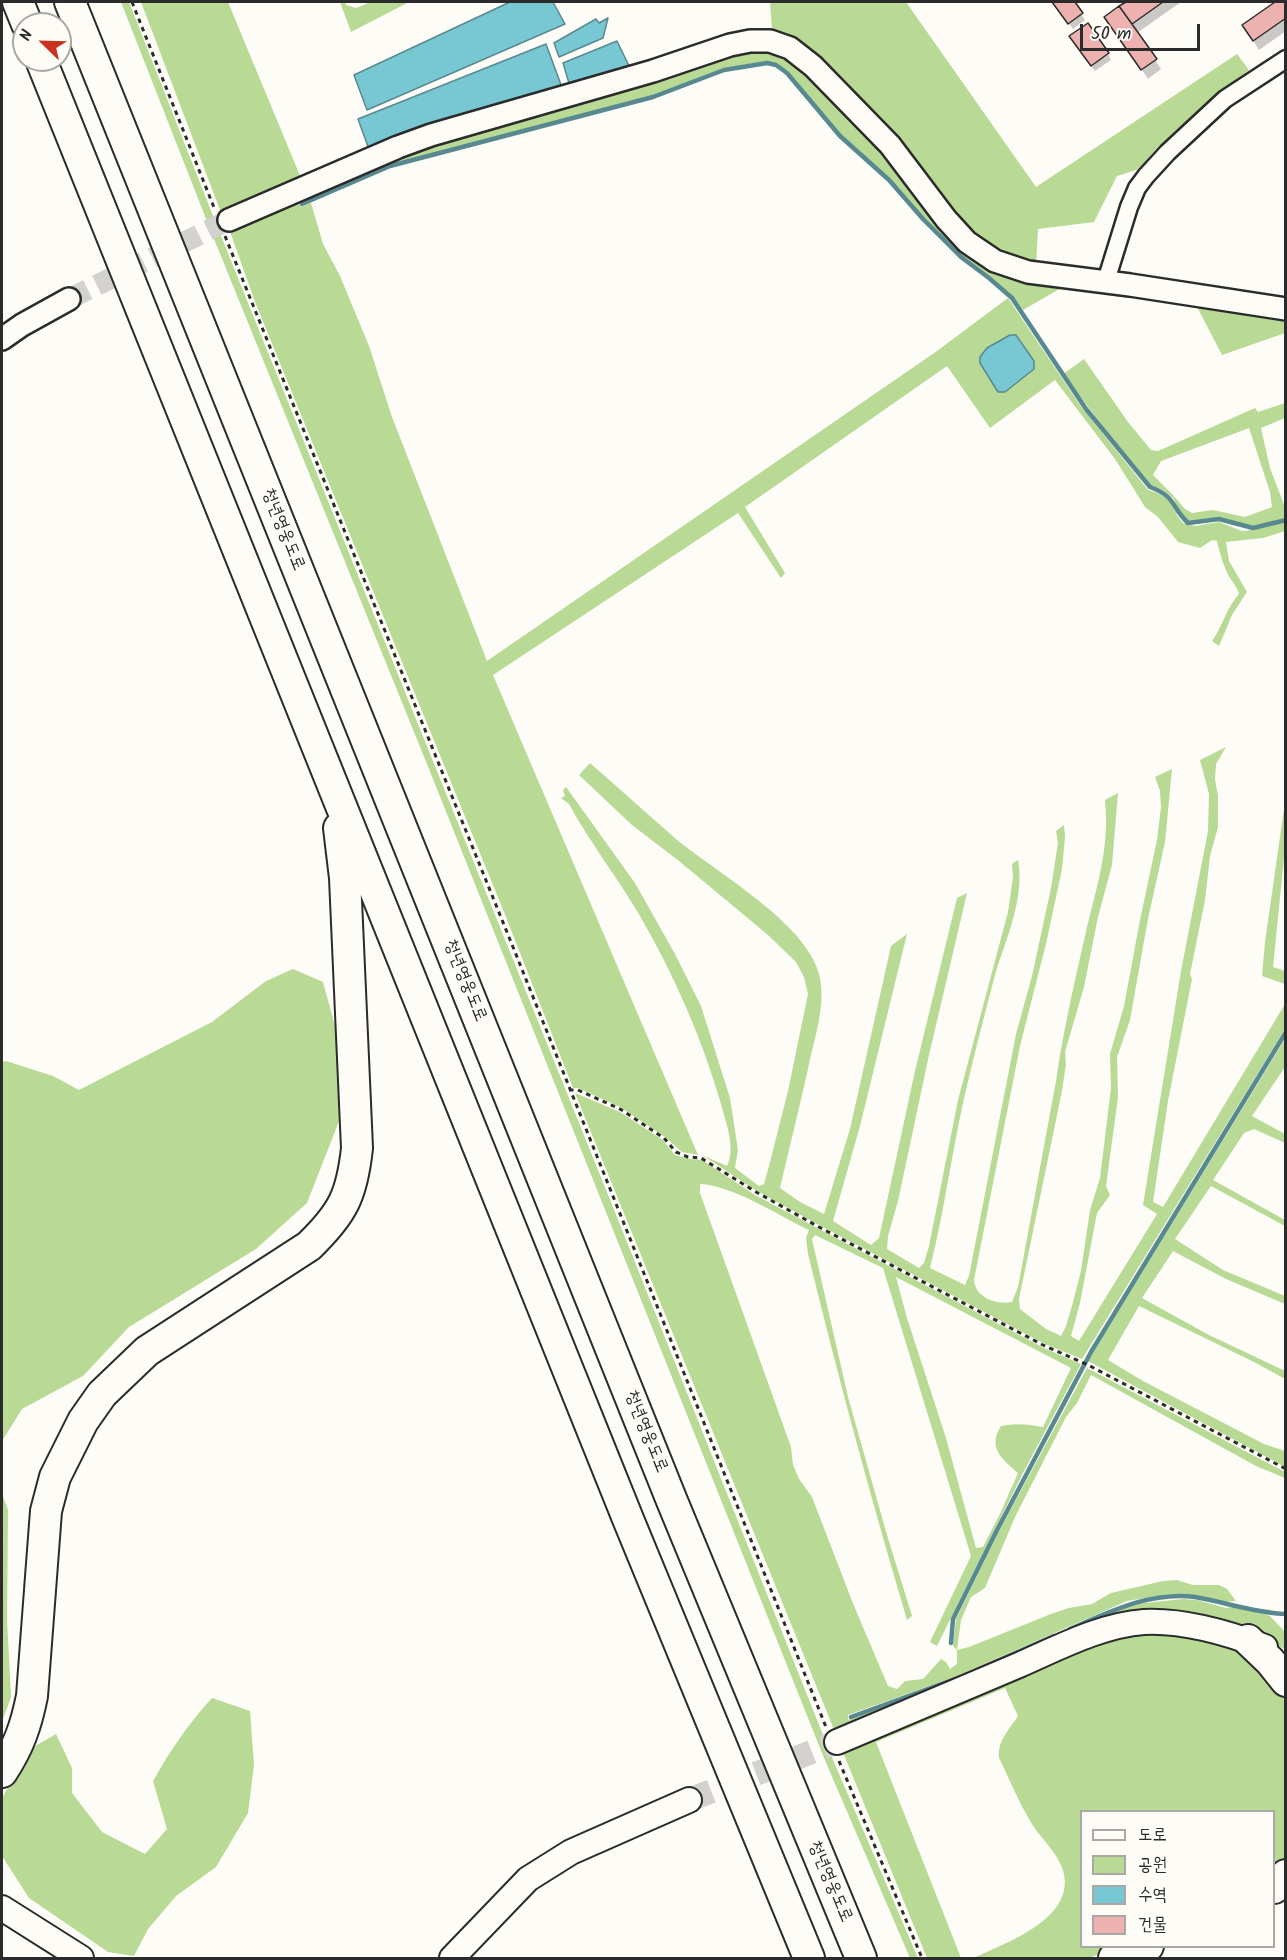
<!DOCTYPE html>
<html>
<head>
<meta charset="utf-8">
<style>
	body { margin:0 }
	#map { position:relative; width:1287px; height:1960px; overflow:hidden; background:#fdfcf7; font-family:Kalam,"Poor Story",sans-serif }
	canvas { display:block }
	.frame { position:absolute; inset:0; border:3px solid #2b2b2b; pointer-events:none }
	.legend { position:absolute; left:1080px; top:1810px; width:195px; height:138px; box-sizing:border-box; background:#fdfcf7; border:2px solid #a9a8a5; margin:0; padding:8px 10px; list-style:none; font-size:18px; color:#2b2b2b }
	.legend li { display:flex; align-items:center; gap:12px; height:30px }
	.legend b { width:30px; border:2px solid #a9a8a5 }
	.north { position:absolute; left:12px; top:12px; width:60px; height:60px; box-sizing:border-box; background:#fdfcf7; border:2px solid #a9a8a5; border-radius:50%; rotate:293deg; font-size:16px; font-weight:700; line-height:24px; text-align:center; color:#2b2b2b }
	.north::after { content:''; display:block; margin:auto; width:21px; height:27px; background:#c8321e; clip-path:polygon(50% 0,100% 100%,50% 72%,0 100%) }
	.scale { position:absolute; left:1080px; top:24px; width:120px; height:27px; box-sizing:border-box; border:3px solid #2b2b2b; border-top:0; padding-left:8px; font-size:18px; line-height:21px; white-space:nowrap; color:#2b2b2b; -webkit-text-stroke:4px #fdfcf7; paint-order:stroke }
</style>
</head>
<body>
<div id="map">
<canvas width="1287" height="1960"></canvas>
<div class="frame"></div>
<ul class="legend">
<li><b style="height:8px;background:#fdfcf7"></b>도로</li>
<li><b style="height:16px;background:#b8da94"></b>공원</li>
<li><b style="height:16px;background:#78c8d4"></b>수역</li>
<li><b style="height:16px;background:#edb2b0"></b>건물</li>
</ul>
<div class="north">N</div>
<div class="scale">50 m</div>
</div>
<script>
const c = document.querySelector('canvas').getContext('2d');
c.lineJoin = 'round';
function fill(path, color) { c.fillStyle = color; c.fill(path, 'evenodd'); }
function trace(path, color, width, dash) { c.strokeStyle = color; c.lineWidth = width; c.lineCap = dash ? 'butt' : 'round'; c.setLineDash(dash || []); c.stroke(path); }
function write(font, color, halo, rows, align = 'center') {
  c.font = font + ' Kalam,"Poor Story",sans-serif'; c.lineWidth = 4.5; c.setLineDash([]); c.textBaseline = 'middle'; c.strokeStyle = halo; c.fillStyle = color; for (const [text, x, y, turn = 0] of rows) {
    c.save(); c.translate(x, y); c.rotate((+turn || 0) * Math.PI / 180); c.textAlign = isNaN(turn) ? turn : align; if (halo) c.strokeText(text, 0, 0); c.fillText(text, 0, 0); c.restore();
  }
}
fill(new Path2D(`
	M121,2H129L217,226L621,1227L831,1755L918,1958H910L824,1758L429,769L210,229Z
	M141,2H228L303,183L223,218Z
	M340,2H345L346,5L356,8L371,2H409L351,32Z
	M770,2H906L1036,187L1237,54L1249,70L1175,131L1155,150L1139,169L1117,176L1094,222L1038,229L1036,266L1005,257L975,235L946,202L913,157L871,108L811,53L772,30Z
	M756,44L802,60L963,240L1075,280L1023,310L1013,297L990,276L962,256L924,218L890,179L841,135L788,71L777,64L767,61L724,68L653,96L390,164L301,202L299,204L301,207L311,203L323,244L340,276L369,346L392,417L487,661L937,351L1008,298L1080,405L1148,490C1176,498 1167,504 1183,523L1195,526L1219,522L1242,531L1251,530L1285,522V531L1263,538L1226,542L1229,561L1247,592L1232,615L1219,646L1212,641C1223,626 1226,608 1239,594C1237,587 1234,584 1230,578C1223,566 1220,553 1217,541L1212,540L1200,548L1178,542L1158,517L1145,507L1115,459L1055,380L990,428L947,366L745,507L785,573L781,578L738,513L493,675L698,1155L682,1152L665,1137L620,1107L578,1088H573L504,912L255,302L227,223L397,151ZM1017,335L1034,361L1015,383L1005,392L1010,336Z
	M1193,299L1285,315V333L1222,355Z
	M1084,359L1128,422L1151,450L1158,451L1255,408L1258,412L1285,403V418L1261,428L1270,468L1285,507V518L1254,527L1220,517L1189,521L1180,513L1173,498L1163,490L1151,486L1140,475L1063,374ZM1249,428L1270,492L1272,507L1245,517L1213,510L1192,513L1185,509L1173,495L1153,475L1161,461Z
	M1226,747L1216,764L1215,779L1218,796V827L1210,856L1205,900L1190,974L1192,979L1168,1101L1153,1202L1163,1207L1285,1004V1029L1082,1359L1045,1344L819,1225L757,1191L702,1155L727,1166C736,1148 726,1123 721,1104C702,1038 674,975 640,916C618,878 590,843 569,804L561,798L565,796L563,790L566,787L635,883L675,954L701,1006L730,1098L738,1150L735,1168L759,1186L764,1184L770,1162L788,1091L808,994L804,977L796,962L768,935L679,861L632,825L579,775L590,763C619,788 647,814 676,839C716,872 806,923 819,974C827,1004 814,1039 808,1069C799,1109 789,1149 780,1188L800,1202L824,1214L850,1129L891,946L907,934L860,1126L833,1221L871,1245L879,1238L915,1071L957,898L967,893L929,1055L898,1201L888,1236L887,1249L919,1268L924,1263L929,1246L958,1100L1008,912L1013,877L1012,864L1018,860C1025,899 1006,938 995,975C985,1013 975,1051 966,1090C952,1149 945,1209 930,1268L965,1285L969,1276L1016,1034L1032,976L1051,888L1058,843L1056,831L1064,825L1065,837L1062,869L1046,944L1020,1046L974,1280C975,1298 997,1305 1012,1302L1018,1287L1056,1081C1063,1032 1074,984 1085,936C1096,888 1110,850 1105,800L1118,793L1112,865L1098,917L1084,987L1065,1052L1066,1064L1062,1091L1019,1299L1020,1309L1046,1329L1061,1336L1066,1326L1072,1306L1081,1271L1090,1210L1100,1178L1111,1088L1110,1054L1124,1006L1140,920L1157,840L1161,807L1160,791L1155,777L1172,769L1165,842L1148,919L1130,1020L1117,1057L1118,1097L1106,1186L1110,1195L1097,1213L1080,1303L1071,1336L1079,1341L1157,1214L1143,1205L1181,971L1208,831L1209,794L1200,760Z
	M1285,802V848L1273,967L1285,971V984L1262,976L1265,942Z
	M293,969L323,982L338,1037L341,1116L307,1203L256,1249L129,1327L83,1376L22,1409L2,1441V1062L6,1061L53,1076L79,1090L212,1022L266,981Z
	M1285,1039V1067L1252,1116L1285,1134V1143L1254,1129L1244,1133L1213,1180L1285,1220V1226L1211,1186L1175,1239L1223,1270L1285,1296V1304L1226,1279L1173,1251L1142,1298L1207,1334L1285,1371V1379L1254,1362L1139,1306L1108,1360L1143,1381L1264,1444L1285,1451V1467L1088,1361Z
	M575,1093L620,1112L663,1140L675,1155L690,1159L702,1160L755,1195L1044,1348L1081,1364L1023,1473L937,1646L930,1642L971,1556L883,1268L815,1235L812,1239L848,1397L887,1535L912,1616L907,1620C871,1499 838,1377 808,1254L806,1238L809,1230C779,1216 732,1185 700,1184V1193L791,1447L793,1465L799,1479L812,1497L854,1606L888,1686L897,1689L905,1681L923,1679L941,1659L946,1662L950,1669L957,1664V1650L953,1646L956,1619L998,1533L1087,1368L1285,1472V1478L1256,1466L1091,1375L1077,1403L1066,1417L1015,1517L985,1588L971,1597L961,1620L957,1650L969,1647L1051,1614L1069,1608L1092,1604L1111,1593L1163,1581L1177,1580L1193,1585H1219L1227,1589L1236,1601L1224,1602L1190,1595L1170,1594L1127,1601L957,1676L848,1715V1720L963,1679L1067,1635L1109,1614L1136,1604L1183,1599L1197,1600L1226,1608L1239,1606L1270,1616L1285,1632V1649L1257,1635L1179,1616L835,1732ZM896,1277L1071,1368L1043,1427C1028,1424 1016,1423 1001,1426C987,1448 1002,1459 1018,1473L1000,1514L983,1547L976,1548L946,1438L907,1318Z
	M2,1493L8,1510L7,1620L11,1697L2,1722Z
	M1120,1631L1188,1634L1237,1647L1285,1694V1864L1274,1877V1812H1082V1946L1121,1947L1088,1958H974C1005,1943 1073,1920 1064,1874C1060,1855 1042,1840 1032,1824C1019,1803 1010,1780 999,1758C997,1741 1009,1730 1018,1716L1005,1688L876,1742L961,1958H927L840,1745Z
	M212,1698L250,1711L254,1765L248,1813L216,1867L176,1896L148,1929L134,1956L108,1952L29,1898L2,1856V1798L30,1749L56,1734L72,1768V1793L102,1832L145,1854L167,1829L153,1781C170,1751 188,1724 212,1698Z`), '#b8da94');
const water = new Path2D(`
	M510,2H553L565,24L367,110L354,75Z
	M608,18L603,38L559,57L554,43L596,19L599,23Z
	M617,41L631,70L571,90L563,63Z
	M546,44L564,93L371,155L358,119Z
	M1010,335H1016L1034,361V369L1005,392H998L980,363V357L987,348Z`);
fill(water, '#78c8d4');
trace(water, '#598990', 1.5);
fill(new Path2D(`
	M1053,2H1073L1085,20L1073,29Z
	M1128,2H1181L1137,33L1161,69L1148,79L1106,17Z
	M1278,2H1286V31L1259,50L1244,26Z
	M1075,43L1108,54L1111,60L1095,71Z`), '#0003');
trace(new Path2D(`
	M302,204L390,166L653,97L724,70L767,63L776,65L787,73L840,136L889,180L923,219L961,257L989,278L1012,298L1086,409L1150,487C1177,497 1170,506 1188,523L1219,519L1253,528L1286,520
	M1070,1629C1109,1612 1151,1591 1195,1597C1225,1602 1255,1613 1286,1614
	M951,1643L953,1619L996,1532L1091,1352L1286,1032
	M977,1670L1054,1636
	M851,1717L955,1679`), '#598990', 4.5);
const building = new Path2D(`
	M1052,2H1075L1083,13L1068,24Z
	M1126,2H1163L1132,24L1119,6Z
	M1275,2H1286V18L1253,41L1242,25Z
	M1119,6L1157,59L1141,70L1104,17Z
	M1088,23L1109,53L1091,66L1069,36Z`);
fill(building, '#edb2b0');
trace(building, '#2b2b2b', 1.5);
trace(new Path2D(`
	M69,299L229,220`), '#d3d2ce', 21, [21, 10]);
trace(new Path2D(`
	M689,1800L837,1742`), '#d3d2ce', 24, [24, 12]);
const minor = new Path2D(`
	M1106,281L1129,207L1137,188L1146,176L1168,152L1225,99L1286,59`);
const tertiary = new Path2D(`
	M229,220L398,147L431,135L653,71L730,45L750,41H770L790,48L813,66L890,145L946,219L967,242L995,261L1028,272L1130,285L1286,309
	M2,339L22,325L69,299`);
const secondary = new Path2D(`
	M837,1742C898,1716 958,1691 1019,1665C1058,1648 1101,1625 1144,1622C1184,1620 1228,1633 1265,1647
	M2,1908L81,1958
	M452,1958L528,1879L571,1852L689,1800`);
const motorway = new Path2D(`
	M18,2L27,24
	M70,2L672,1501L861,1958
	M41,60L628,1519L809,1958
	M1248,1640L1270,1661L1286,1681
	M2,1772C19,1746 26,1726 32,1696L46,1511L55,1477L83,1421L102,1394L147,1351L309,1246C343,1213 352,1195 357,1148L345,878L339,828
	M1274,1888L1286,1875
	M1114,1958L1148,1946`);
trace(minor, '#2b2b2b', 21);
trace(tertiary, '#2b2b2b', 26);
trace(secondary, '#2b2b2b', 28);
trace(motorway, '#2b2b2b', 34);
trace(new Path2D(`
	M132,2L215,210
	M225,236L513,947L826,1727
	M569,1090H578L620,1109L664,1138L676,1152L688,1157L701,1158L756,1192L819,1227L1043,1345L1088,1365L1286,1469
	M839,1761L922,1958`), '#2b2b2b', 3, [4.5, 4.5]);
trace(minor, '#fdfcf7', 16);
trace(tertiary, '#fdfcf7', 21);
trace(secondary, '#fdfcf7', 24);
trace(motorway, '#fdfcf7', 30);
write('18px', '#2b2b2b', '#fdfcf7', [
	["청년영웅도로",282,530,68],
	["청년영웅도로",464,981,68],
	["청년영웅도로",645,1432,68],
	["청년영웅도로",829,1882,67]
]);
</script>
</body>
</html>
